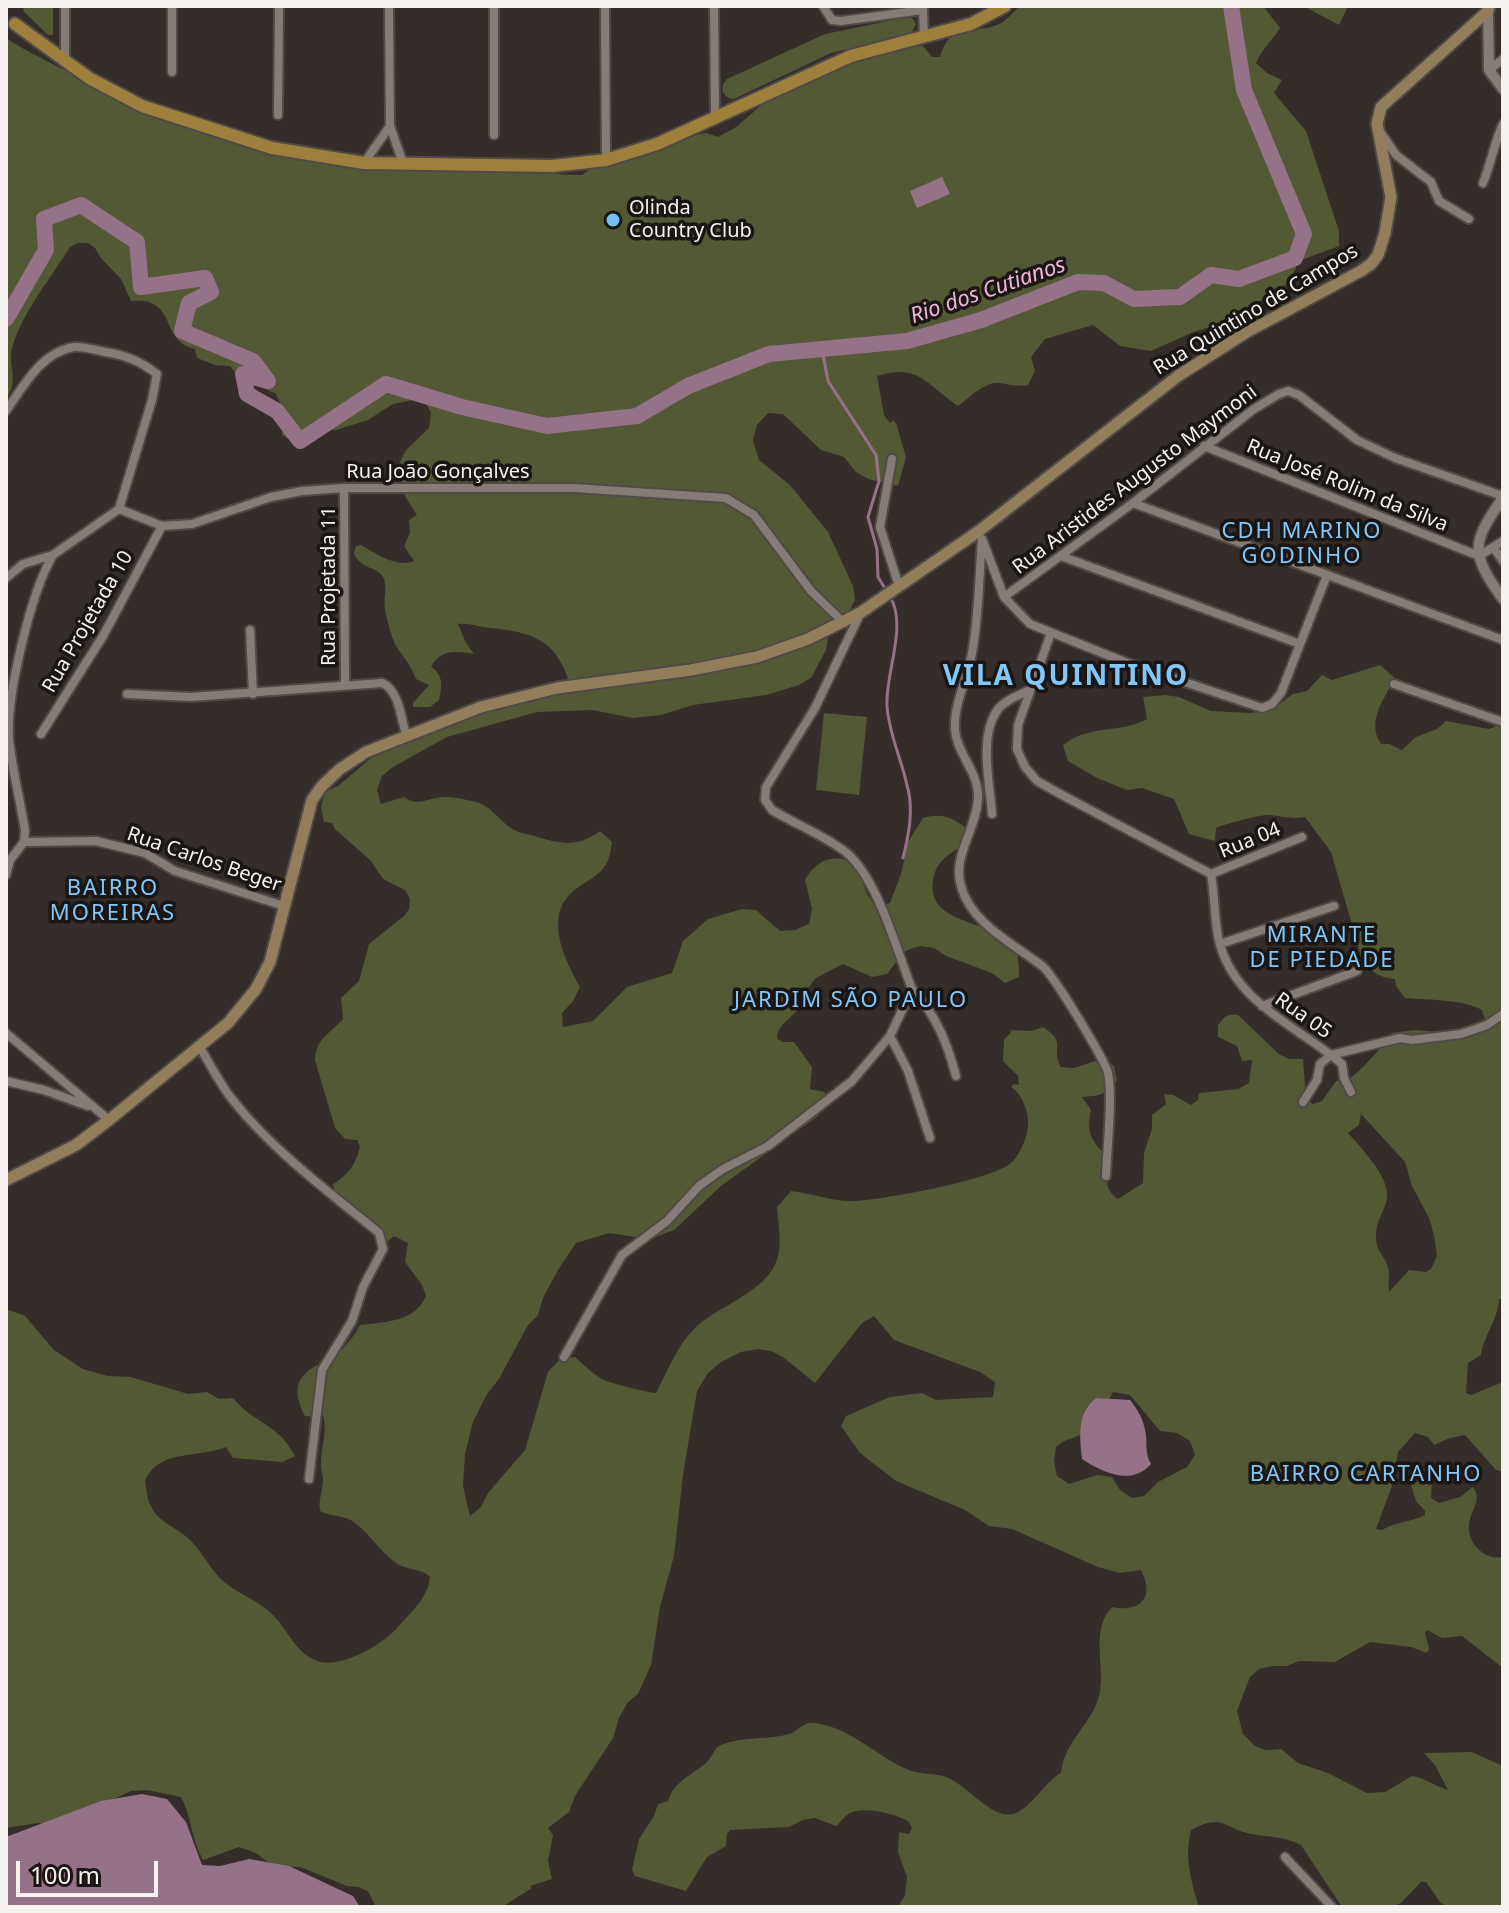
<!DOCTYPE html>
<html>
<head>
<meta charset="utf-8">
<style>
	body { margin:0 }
	#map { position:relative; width:1509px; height:1913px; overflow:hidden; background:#342d29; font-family:"Noto Sans",sans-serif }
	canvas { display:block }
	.frame { position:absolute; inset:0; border:8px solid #f6f0ee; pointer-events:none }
	.scale { position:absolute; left:16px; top:1861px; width:142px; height:36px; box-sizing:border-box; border:4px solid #f6f0ee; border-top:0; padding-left:10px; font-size:24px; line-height:28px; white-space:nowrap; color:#f6f0ee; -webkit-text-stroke:6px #191614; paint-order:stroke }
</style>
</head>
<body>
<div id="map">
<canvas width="1509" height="1913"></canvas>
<div class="frame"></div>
<div class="scale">100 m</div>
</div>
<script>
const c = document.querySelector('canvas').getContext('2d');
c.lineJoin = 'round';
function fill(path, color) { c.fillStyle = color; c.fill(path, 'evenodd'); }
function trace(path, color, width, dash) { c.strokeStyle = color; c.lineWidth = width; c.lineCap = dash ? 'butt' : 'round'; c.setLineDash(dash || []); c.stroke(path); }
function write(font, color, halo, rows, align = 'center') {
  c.font = font + ' "Noto Sans",sans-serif'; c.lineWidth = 7; c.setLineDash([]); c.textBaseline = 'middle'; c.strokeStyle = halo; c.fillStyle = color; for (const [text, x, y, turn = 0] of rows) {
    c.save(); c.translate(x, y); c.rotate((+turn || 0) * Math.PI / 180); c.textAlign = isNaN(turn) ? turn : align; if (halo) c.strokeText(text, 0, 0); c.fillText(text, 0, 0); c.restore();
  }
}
fill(new Path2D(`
	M24,6H53V35H48L23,11Z
	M1020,6H1263L1280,28C1272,41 1262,49 1256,63L1267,73L1282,80L1274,93L1306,131L1339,231V246L1296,262V268L1289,282L1277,292L1239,312L1227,322L1193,332L1151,351L1120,346L1093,325L1045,339L1031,357L1035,371L1028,385C1012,388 1007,382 996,383C982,384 969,398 958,406C926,385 920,363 877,376L884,415L890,423L893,420L896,423L906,457L898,486L868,479L856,472L844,457L821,450L783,414L768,413L757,425L753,440L759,460L790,485L828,532L853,586L855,600L848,614L831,619L826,650L811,678L799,685L766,695L693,705L661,715L633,718L592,710L537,712L447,737L393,767L382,776L377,790L381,804L404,797C419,808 430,796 446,797C454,797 463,799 471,801C491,804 496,818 511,828C517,833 528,834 535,836C560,844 577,848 600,831L612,842C609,872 598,873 576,889C542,914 564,958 580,987L573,1001L562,1013L563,1027L593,1021L627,987L672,973L683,941L708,919L742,909L756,910L780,931L795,930L809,924L812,909L805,880C817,859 834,853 856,864L867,894L876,907L890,903L901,874L908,842L923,818C942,813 951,817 966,828L965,844C949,854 936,861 933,880C926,926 991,918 1013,946C1019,954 1019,967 1019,977L1005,983L992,973L946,956L934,948L920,946L905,951L887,974L872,977L843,964L816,978L805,992L807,995C802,1014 778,1020 777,1038L782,1042H794L812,1067L810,1089L824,1092L828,1096L825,1106L818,1116L721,1186L674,1230L649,1239L609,1233L576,1243L558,1270L543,1298L538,1315L528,1325L499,1379L487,1394L473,1422L465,1454L463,1486L470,1516L481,1507L488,1493L525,1450L548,1372L561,1358L575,1357C583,1364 591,1372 600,1378C605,1382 649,1393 656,1393C667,1372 677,1346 694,1329C720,1303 773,1292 779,1251C781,1238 778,1221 777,1207L791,1191C811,1193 830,1201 851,1201C878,1201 992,1180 1011,1163C1020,1155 1028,1136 1028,1124C1029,1112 1022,1094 1011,1087L1014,1084L1019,1085L1018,1076L1003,1061L1004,1040L1012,1031L1008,1030L1031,1031L1043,1027C1068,1043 1050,1048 1061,1067L1074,1068L1102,1059L1114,1066L1117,1080C1107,1095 1099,1096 1082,1097L1091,1110C1086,1136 1092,1139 1108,1159C1107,1175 1103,1190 1118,1199L1143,1183L1144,1153L1152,1129V1115L1166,1104L1164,1094L1173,1095L1191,1105L1198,1100L1199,1093L1238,1089L1249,1083L1252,1060L1242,1061L1237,1046L1218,1037V1025C1224,1017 1228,1013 1238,1015L1279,1054L1289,1059H1303L1306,1099L1313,1104L1322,1101L1336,1081C1341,1081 1346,1080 1350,1078C1357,1075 1389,1040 1392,1033L1415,1030L1460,1034L1487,1026L1482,1010C1462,999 1429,1000 1405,998L1396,986L1395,979C1377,977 1370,971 1361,956L1331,852L1305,817C1290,820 1280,815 1266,815C1261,815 1220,825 1216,828L1215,841L1189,834L1174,799L1142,788L1127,790L1097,778L1068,761L1063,745C1089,724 1120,734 1147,719L1143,697L1165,695L1179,697L1211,711L1251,713L1274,708L1293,694L1307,691L1322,675L1332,680L1380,665L1395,678C1384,700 1366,721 1381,744H1389L1402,750L1416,737L1437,729L1446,721L1489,729L1503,723V1299H1499C1498,1321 1484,1334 1481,1355L1468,1363L1466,1393L1471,1395L1503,1382V1472L1496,1470L1465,1435L1450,1438L1434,1445L1428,1437L1415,1433L1398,1452L1392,1486L1376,1529L1382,1530C1398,1521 1411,1522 1425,1515V1511L1416,1501L1411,1485L1424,1479L1432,1480L1431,1498L1439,1503L1460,1497L1473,1487C1483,1502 1470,1510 1469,1525C1467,1544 1486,1561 1503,1557V1668L1462,1636L1442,1638L1427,1630L1425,1633L1429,1648L1427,1653L1411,1647L1370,1642L1335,1662L1299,1661L1287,1666H1272L1259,1669L1250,1677L1237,1711L1243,1734L1255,1746L1266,1750L1281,1749L1298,1763L1328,1773L1367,1793L1385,1792L1412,1776C1425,1778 1435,1786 1448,1790L1435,1765L1424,1753L1472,1752L1503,1766V1907H1447L1440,1902L1426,1882H1421L1401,1903L1391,1907H1342L1301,1845C1284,1836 1266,1837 1252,1834C1224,1829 1224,1812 1191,1830C1184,1857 1191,1881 1199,1907H898L905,1895L907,1877L898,1852L899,1832L909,1834L912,1828L908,1821C895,1814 865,1806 850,1813C845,1815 840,1823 836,1826L815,1818L803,1820L789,1827L730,1830L727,1834L726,1846L707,1857L686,1891L635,1876L632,1870L639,1839L654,1816L658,1804L668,1801C675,1780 691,1776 706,1763C710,1759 714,1752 717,1747C740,1735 765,1741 789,1734C799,1731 803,1721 816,1723C849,1728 874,1753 902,1767C915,1774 930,1773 943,1776C966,1782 993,1823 1016,1813C1035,1804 1043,1783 1061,1773C1065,1737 1094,1725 1100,1691C1105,1665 1090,1630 1112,1607C1141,1613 1155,1597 1141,1570L1120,1573L1098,1567L1012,1529L989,1526L965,1510L896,1481L860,1453L841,1426L846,1416L890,1397L922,1393L936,1400L993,1397L995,1382L980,1372L894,1340L874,1316L862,1323L815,1383L783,1357L771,1351L758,1349L741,1352L721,1362L708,1373L697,1391L683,1475L674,1556L660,1607L651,1665L638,1694L628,1702L619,1718L613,1738L575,1796L569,1812L548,1828L553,1835L548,1861L552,1879L530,1886L532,1888L502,1907H376L368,1891L358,1887L347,1886L300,1867L273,1866L256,1853L239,1847L203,1860C191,1840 192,1817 181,1797L147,1790L131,1791L56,1826L38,1823L6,1828V1309L25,1316L54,1350L83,1369L108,1376L131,1377L188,1394L207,1392L219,1399L233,1398C255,1425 277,1422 295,1456L282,1462L233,1458L226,1447C200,1458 156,1449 145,1482C147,1490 147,1500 151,1506C157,1521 177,1528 188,1538C200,1549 208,1565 219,1577C234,1593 258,1599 274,1616C290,1633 297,1656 321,1662C344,1667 383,1644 397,1628C411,1612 428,1598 430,1577C421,1568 406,1570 396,1563C380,1552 370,1534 355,1523C346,1515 331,1517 320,1511C318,1500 323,1490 323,1479C323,1475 321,1471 321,1467C320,1447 330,1428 321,1410L315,1417L305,1416C294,1395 293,1378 317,1365L324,1371C335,1354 351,1343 360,1325C385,1322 415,1322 426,1296L422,1285L405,1262L408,1243L394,1236L382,1246H377L373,1222C356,1211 336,1204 333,1184C348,1175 357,1163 360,1146L357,1140L345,1139L335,1128L315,1060C316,1038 330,1034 343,1019L341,998L359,981L369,944L404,916L409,909L410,899L405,890L383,879L371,861L335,829L332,823L324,822L321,807L325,792L338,786L371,758L411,736L569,682C556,639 531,632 490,628C479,627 469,623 458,624L466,643L474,654C457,651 440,649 431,667C444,675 442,687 439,700L430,707H413V703L429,685L416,679C411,665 403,657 396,646C391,636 387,620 385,609C383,598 388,587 383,577C377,566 363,571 354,554L356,546L361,545C377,554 396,568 414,561L404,546L410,533L409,520L417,515L405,496L396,470L406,450L429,428L431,413L423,398L393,404L368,420L336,430L321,429L296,443L282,435V406L275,393L243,381L230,366L215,365L197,358L195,349C164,342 174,312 151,303C146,300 137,301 131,301L121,279L101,258L95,248L88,243H78L70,247C51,278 24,310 13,345C6,366 21,377 6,399V38L22,48L131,105L208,128L231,142L313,161L367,168L582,175L590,169L673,145L699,134L707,133L718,137L736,127L794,77L910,42L923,46L932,57H940C952,17 975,37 1001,23C1008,19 1014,11 1020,6ZM1361,1114L1405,1162L1412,1186L1429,1218L1434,1235L1437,1256L1431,1269L1426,1272L1409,1270L1389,1292C1388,1284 1390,1274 1388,1267C1385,1256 1376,1251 1376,1238C1375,1224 1382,1215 1386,1203C1394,1181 1362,1149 1348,1133L1359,1125ZM1113,1392L1130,1395L1160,1431L1177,1433L1190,1441L1195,1455L1187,1467L1158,1482L1144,1496L1132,1498L1120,1490L1112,1477L1097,1475L1069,1484L1057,1476L1054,1461L1056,1447C1068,1437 1068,1441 1080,1435C1091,1430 1108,1404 1113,1392Z
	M1303,6H1348L1339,25Z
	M908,17L913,19L916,24L911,34L831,53L734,99C722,98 719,87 727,79L825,34Z
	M824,713L867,717L859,795L816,790Z`), '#535835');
fill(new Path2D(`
	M942,177L950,194L917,208L910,191Z
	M1096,1398L1130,1400C1137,1409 1143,1418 1145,1430C1148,1443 1144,1452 1151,1464C1132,1486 1103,1473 1082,1459C1080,1436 1076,1415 1096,1398Z
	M142,1794L167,1799L186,1822L202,1865L220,1866L249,1859L289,1866L353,1896L360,1907H6V1837L101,1801Z`), '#967288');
trace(new Path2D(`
	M822,349L828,381L876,455L879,481L868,517L877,549L878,577L886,590
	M890,597C908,625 885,674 887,706C889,734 901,758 907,785C914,809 909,834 903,858`), '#967288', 3);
trace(new Path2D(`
	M6,319L46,250L44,219L81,205L137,242L141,287L205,278L211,292L189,303L182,331L253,361L268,381L243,374L247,394L277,411L300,441L386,384L462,407L547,426L637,416L688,386L769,354L907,341L981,320L1078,282L1104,283L1134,299L1180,297L1211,275L1239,279L1295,258L1304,234L1244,90L1231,6`), '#967288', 16);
const minor = new Path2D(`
	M65,6V61
	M389,6L390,126L403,163
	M494,6V135
	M605,6L606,160
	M714,6L715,118
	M823,6L832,20L841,21L923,10
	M923,7L924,38
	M1489,70L1503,59
	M172,72V6
	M278,115L279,6
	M1381,133L1396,155L1431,182L1439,201L1469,219
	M364,163L390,126
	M1483,183C1491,163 1494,144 1503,124
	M6,411C23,387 41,352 74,347C83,346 95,350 105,352C125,355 140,361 157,374L152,400L119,509
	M1204,446L1479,556L1503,541
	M892,459L880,527L899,586
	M344,488L345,684
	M1133,503L1503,640
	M119,509L162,526L192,524L271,497L302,491L344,488H574L726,498L754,515L811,591L844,623
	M982,539C979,577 979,616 972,653C968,678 953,705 955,730C957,754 979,772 978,798C977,829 952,855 961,886C970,922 1013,944 1041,965C1053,973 1104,1059 1108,1073C1113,1096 1107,1149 1106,1176
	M983,541L1004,597L1030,624L1125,662L1262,708L1272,704L1281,693L1327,575
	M1494,548L1503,561
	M53,555C31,592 6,696 9,739C12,769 20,800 25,830L24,842L96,841L145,853L175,871L284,906
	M1061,556L1300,644
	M6,578L23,564L53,555L119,509
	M1004,597L1133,503L1254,409L1279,394L1288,391L1299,395L1357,440L1395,458L1503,496
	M250,630L253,694
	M1051,633L1018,725L1017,749L1025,767L1037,781L1062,795L1211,874
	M1394,684L1503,722
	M127,694L191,697L382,683C399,690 401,718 406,735
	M41,734L103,636L162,526
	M992,814C990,784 979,739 996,712C1003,701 1017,696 1028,691
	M1211,874C1215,896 1214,919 1219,941C1235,1004 1298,1026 1342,1064L1344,1078L1351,1092
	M1211,874L1302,837
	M6,875L10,860L24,842
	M1220,944L1334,906
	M912,989C936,1015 947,1042 956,1076
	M1262,1006L1357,971
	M6,1033L109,1120
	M890,1036L908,1071L930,1138
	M200,1047C209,1063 218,1080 229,1095C268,1147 329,1192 379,1233L383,1249L363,1287L352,1321L322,1370L309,1479
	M6,1081L44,1090L88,1106
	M1303,1102L1317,1080L1320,1064L1331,1055L1400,1038L1412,1040L1461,1034L1487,1025L1503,1014
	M564,1357L622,1255L667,1221L699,1186L723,1169L768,1146L852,1081L890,1036L912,989C897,951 876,873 843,850C821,834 795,824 772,810L765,800L766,787L815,708L860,614
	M1285,1857L1332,1907`);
const tertiary = new Path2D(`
	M1488,11L1489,70L1503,89
	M1503,498C1472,542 1469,552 1503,599`);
const secondary = new Path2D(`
	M6,1180L76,1145L109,1120L228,1023L256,989L270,962L312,800L322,786L340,769L366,752L481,707L557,688L691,670L757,657L808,639L860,613L979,531L1178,376L1245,333L1361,271L1371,264L1378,255L1385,233L1391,197L1377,124L1381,107L1488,11L1489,6`);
const primary = new Path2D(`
	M15,24L89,78L142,106L272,148L364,163L552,166L606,160L657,144L851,56L971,24L1005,6`);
trace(minor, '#504a47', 12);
trace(tertiary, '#504a47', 14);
trace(secondary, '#504a47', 15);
trace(primary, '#504a47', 16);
trace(minor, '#857c77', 8);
trace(tertiary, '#857c77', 10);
trace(secondary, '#927e5a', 11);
trace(primary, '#9e7f3c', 12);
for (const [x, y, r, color] of [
	[613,220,8,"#75c0f6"]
]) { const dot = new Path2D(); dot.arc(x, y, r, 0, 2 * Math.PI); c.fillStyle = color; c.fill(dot); trace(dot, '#191614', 3); }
write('20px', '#f6f0ee', '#191614', [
	["Olinda",629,208],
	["Country Club",629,231]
], 'left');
write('20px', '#f6f0ee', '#191614', [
	["Rua Quintino de Campos",1256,310,-31],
	["Rua João Gonçalves",438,472],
	["Rua Aristides Augusto Maymoni",1135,480,-37],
	["Rua José Rolim da Silva",1347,486,22],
	["Rua Projetada 11",329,586,-90],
	["Rua Projetada 10",88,622,-60],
	["Rua 04",1250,841,-22],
	["Rua Carlos Beger",204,860,19],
	["Rua 05",1303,1016,35]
]);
write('italic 22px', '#f0b4d9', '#191614', [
	["Rio dos Cutianos",988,291,-19]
]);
c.letterSpacing = '2px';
write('22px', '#82c7f9', '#191614', [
	["CDH MARINO",1302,532],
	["GODINHO",1302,557],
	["BAIRRO",113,889],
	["MOREIRAS",113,914],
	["MIRANTE",1322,936],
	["DE PIEDADE",1322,961],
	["JARDIM SÃO PAULO",851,1001],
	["BAIRRO CARTANHO",1366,1475]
]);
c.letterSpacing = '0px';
c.letterSpacing = '2px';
write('bold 28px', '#82c7f9', '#191614', [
	["VILA QUINTINO",1066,677]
]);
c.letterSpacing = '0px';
</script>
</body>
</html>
